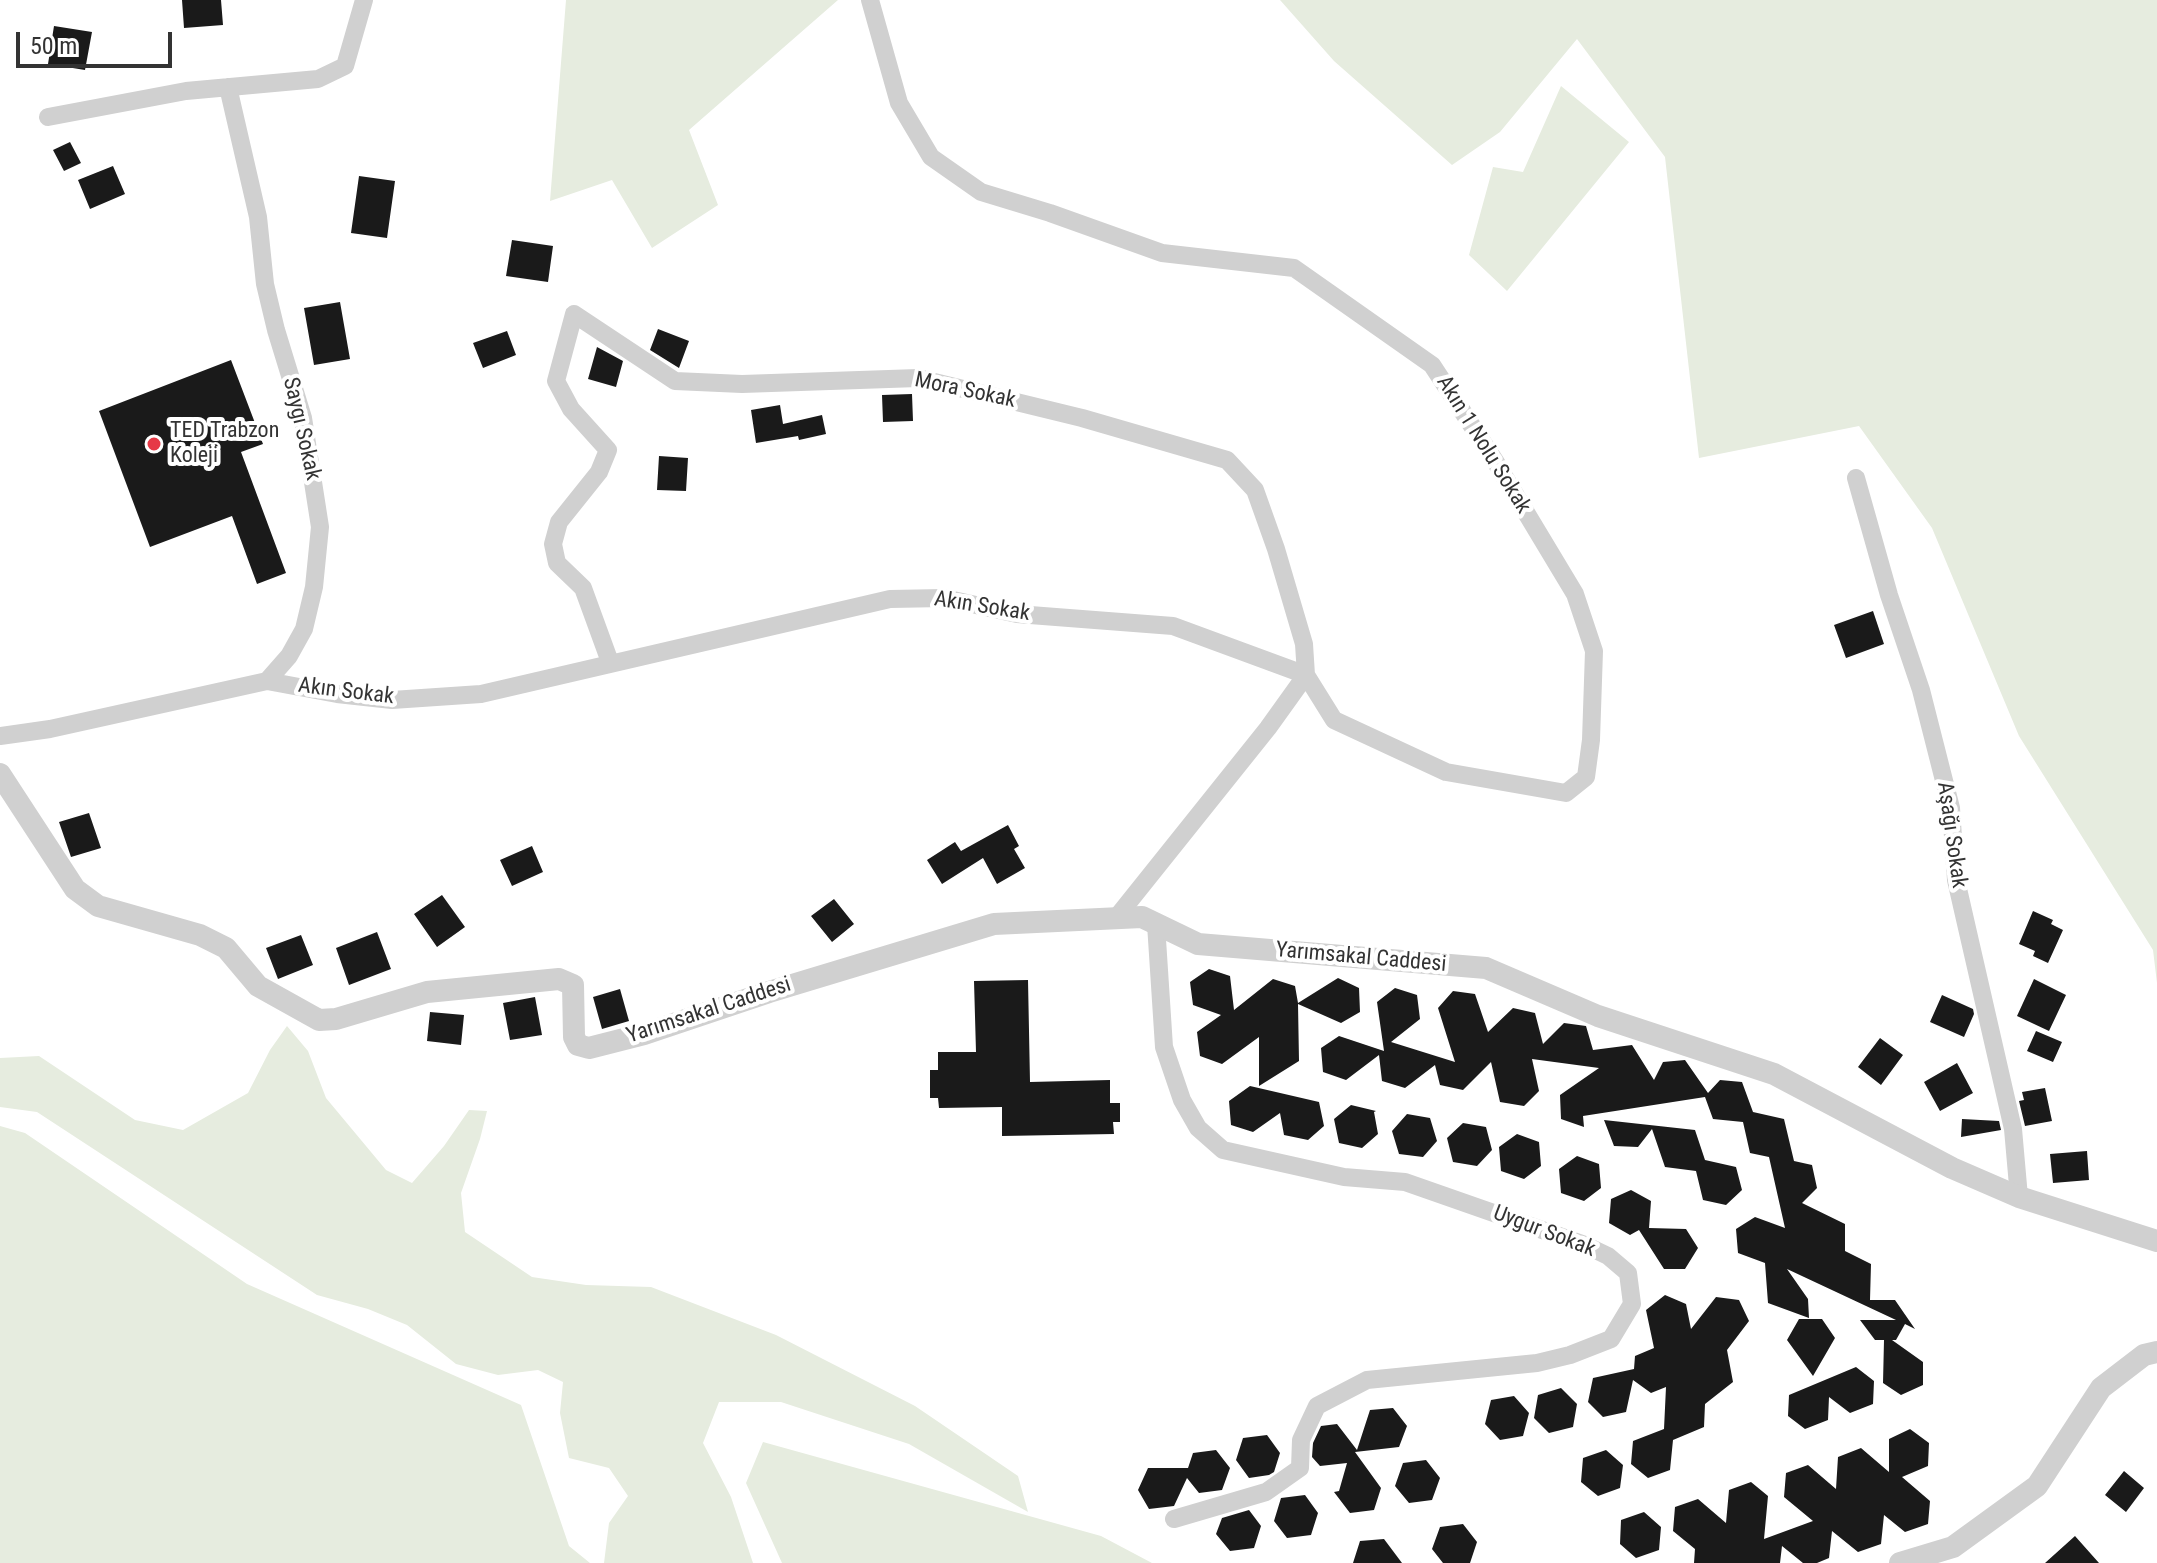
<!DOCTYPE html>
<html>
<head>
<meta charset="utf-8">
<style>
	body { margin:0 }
	#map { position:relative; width:2157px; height:1563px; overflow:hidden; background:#fff; font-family:"Roboto Condensed",sans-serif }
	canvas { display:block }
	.scale { position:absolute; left:16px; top:32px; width:156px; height:36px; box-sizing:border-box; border:4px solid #333; border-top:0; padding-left:10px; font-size:24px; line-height:28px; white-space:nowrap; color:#333; -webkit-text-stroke:6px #fff; paint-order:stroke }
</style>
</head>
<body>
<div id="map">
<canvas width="2157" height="1563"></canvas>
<div class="scale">50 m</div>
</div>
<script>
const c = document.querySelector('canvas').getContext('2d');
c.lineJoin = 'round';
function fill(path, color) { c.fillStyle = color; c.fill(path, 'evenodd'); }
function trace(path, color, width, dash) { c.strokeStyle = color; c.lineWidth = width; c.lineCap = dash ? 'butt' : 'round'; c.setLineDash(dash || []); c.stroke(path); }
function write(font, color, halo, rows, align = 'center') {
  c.font = font + ' "Roboto Condensed",sans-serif'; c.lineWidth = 8; c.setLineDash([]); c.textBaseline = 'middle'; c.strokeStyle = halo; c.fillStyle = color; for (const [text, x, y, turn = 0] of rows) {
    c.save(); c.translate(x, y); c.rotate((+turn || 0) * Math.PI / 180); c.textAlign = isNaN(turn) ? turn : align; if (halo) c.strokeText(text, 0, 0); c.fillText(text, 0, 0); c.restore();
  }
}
fill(new Path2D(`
	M566,0H838L689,130L718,205L652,248L612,180L550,201Z
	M1280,0H2157V983L2153,950L2019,736L1932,528L1859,426L1699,458L1665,157L1577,39L1500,132L1452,165L1334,61Z
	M1561,86L1629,142L1507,291L1469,255L1493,167L1523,172Z
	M287,1026L308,1051L326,1098L386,1170L412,1183L444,1146L469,1110L487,1111L480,1139L461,1193L465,1232L532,1277L586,1285L651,1287L776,1335L915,1406L1018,1476L1028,1512L909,1444L781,1402H719L703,1443L731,1497L753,1563H604L609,1523L628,1496L609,1468L569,1458L560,1413L563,1382L538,1370L498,1375L456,1364L407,1325L368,1309L317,1295L37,1112L0,1107V1058L39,1056L135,1120L183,1130L248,1093L270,1050Z
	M0,1126L25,1133L247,1284L521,1405L569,1546L590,1563H0Z
	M763,1442L1101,1536L1152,1563H782L746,1483Z`), '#e6ecdf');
fill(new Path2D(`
	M182,0H221L223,25L184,28Z
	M54,26L92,32L85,70L48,64Z
	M70,142L81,163L64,171L53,150Z
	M113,166L125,194L90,209L78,180Z
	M359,176L395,181L387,238L351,233Z
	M512,240L553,246L548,282L506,276Z
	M340,302L350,359L314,365L304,308Z
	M658,329L689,341L679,368L650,350Z
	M507,331L516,355L483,368L473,343Z
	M597,347L623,361L616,387L588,379Z
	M231,360L263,444L241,452L286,573L257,584L232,516L150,547L99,411Z
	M912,394L913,421L883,422L882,395Z
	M780,405L783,424L822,415L826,434L799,440L798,436L756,443L751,410Z
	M659,456L688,458L686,491L657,490Z
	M1873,611L1884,644L1846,658L1834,625Z
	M89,813L101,848L71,857L59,822Z
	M1008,825L1019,846L1014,849L1025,868L997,884L983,858L942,884L927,860L955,842L961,851Z
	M532,846L543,872L512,886L500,860Z
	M442,895L465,927L437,947L414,914Z
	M834,899L854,924L832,942L811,916Z
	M2033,911L2053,920L2051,924L2063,930L2048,963L2033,956L2035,951L2019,944Z
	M377,932L391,969L349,985L336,948Z
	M301,935L313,965L278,979L266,948Z
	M1209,969L1230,976L1234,1010L1273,979L1295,986L1298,1003L1338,978L1359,988L1360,1012L1341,1023L1298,1004L1299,1061L1259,1086V1037L1222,1064L1200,1056L1197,1032L1221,1015L1193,1005L1190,982Z
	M2034,979L2066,995L2049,1031L2017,1016Z
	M1028,980L1030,1082L1110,1080V1103H1120V1122H1113L1114,1134L1002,1136V1107L939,1108L938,1098H930V1070H938V1052H976L974,981Z
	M1395,988L1417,995L1420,1019L1391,1042L1455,1062L1438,1008L1453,991L1475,994L1488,1032L1513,1008L1535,1013L1543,1044L1564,1023L1586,1026L1593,1050L1632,1045L1654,1080L1663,1062L1685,1060L1708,1093L1720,1080L1742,1082L1753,1112L1784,1119L1794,1161L1812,1165L1817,1188L1802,1203L1845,1224V1251L1871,1264L1870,1300H1895L1915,1329L1905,1324L1896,1340H1892L1923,1362V1385L1901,1395L1883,1383L1884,1340H1875L1860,1320H1896L1787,1269L1808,1299L1809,1318L1768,1303L1765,1263L1738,1253L1736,1229L1755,1217L1785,1228L1769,1157L1750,1153L1743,1122L1713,1119L1705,1097L1583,1116L1584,1127L1561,1119L1560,1095L1599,1068L1532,1059L1539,1091L1524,1106L1500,1102L1491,1062L1463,1090L1440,1085L1435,1065L1405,1088L1382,1081L1379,1055L1346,1080L1323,1072L1321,1048L1339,1036L1384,1051L1377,1002Z
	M620,989L629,1021L602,1029L593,997Z
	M1942,995L1973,1009L1974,1014L1964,1037L1930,1022Z
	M535,997L542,1035L510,1040L503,1003Z
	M430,1012L464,1015L461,1045L427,1041Z
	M2036,1031L2062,1042L2053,1062L2027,1051Z
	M1880,1038L1903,1055L1881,1085L1858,1067Z
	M1957,1063L1973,1093L1940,1111L1924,1082Z
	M1250,1086L1319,1102L1324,1126L1308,1140L1284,1135L1280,1113L1253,1132L1231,1125L1229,1101Z
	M2045,1088L2052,1121L2025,1126L2019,1101L2024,1100L2022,1092Z
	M1351,1105L1376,1111L1374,1112L1378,1134L1362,1148L1339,1143L1334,1119Z
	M1407,1114L1430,1118L1437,1141L1423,1157L1399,1154L1392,1131Z
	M1962,1119L1999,1121L2001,1130L1961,1137Z
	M1604,1120L1695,1130L1705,1160L1736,1167L1742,1190L1726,1205L1703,1200L1696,1171L1665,1167L1652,1129L1638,1147L1614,1146Z
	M1463,1123L1486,1127L1492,1150L1477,1166L1453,1162L1447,1138Z
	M1517,1134L1539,1142L1541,1166L1524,1179L1501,1171L1499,1147Z
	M2087,1151L2089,1180L2053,1183L2050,1154Z
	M1577,1156L1599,1164L1601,1188L1584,1201L1561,1193L1559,1169Z
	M1631,1190L1651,1201L1649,1228L1686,1229L1698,1248L1685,1269H1664L1639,1230L1630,1235L1609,1223L1611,1199Z
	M1665,1295L1686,1304L1691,1329L1716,1297L1739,1300L1749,1321L1727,1350L1733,1382L1705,1404L1704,1427L1673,1440L1670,1470L1648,1478L1631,1464L1633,1441L1664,1429L1666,1387L1651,1393L1633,1380L1626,1412L1603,1417L1588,1402L1593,1378L1634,1369L1635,1356L1654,1348L1646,1310Z
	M1799,1319H1822L1835,1338L1813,1376L1787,1340Z
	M1856,1367L1874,1381L1873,1404L1850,1413L1829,1397L1828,1420L1805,1429L1788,1416L1789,1395Z
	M1561,1388L1577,1404L1573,1427L1549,1433L1534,1418L1538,1395Z
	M1514,1396L1529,1413L1523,1436L1500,1440L1485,1424L1491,1400Z
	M1393,1408L1407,1426L1399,1447L1355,1452L1381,1488L1374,1510L1350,1513L1334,1492L1339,1491L1347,1463L1320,1466L1312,1457L1313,1443L1321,1426L1337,1424L1357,1450L1370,1410Z
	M1910,1429L1929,1443L1928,1466L1902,1477L1930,1501L1928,1524L1905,1532L1884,1515L1881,1544L1858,1552L1832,1531L1829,1558L1817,1563H1803L1782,1546L1780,1563H1694L1695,1549L1673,1531L1675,1507L1698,1499L1726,1523L1729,1490L1751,1482L1768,1496L1764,1539L1813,1521L1784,1497L1786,1473L1808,1465L1836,1489L1838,1457L1861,1448L1889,1472V1439Z
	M1267,1435L1280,1453L1274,1472L1269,1475L1249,1478L1236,1460L1243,1438Z
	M1216,1450L1230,1468L1222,1490L1199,1493L1187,1478L1174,1506L1149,1509L1138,1490L1148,1468H1188L1193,1453Z
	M1606,1450L1623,1465L1620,1488L1598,1496L1581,1482L1583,1458Z
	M1426,1460L1440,1478L1432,1500L1409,1503L1395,1486L1403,1463Z
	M2124,1471L2144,1488L2126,1512L2105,1495Z
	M1305,1495L1318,1513L1311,1535L1287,1538L1274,1521L1281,1498Z
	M1249,1510L1261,1526L1254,1548L1230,1551L1216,1534L1222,1518Z
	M1644,1512L1661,1527L1659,1550L1636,1558L1620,1544L1621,1520Z
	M1463,1524L1477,1542L1470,1563H1443L1432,1549L1440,1527Z
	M2075,1536L2099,1563H2045Z
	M1384,1539L1402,1563H1353L1360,1541Z`), '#1a1a1a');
trace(new Path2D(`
	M48,117L186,91L318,79L345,66L364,0
	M1856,478L1889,595L1921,690L1951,808L1956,880L2013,1129L2019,1197
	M610,662L583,588L557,563L553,544L559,522L599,472L608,450L571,409L556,381L574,314L675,381L742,384L918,378L1082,418L1227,460L1255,490L1276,549L1304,644L1306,675L1268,728L1116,918
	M267,681L337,694L392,700L481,694L890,599L944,598L1017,614L1173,626L1306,675L1334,720L1446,772L1566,793L1586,777L1591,740L1594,651L1575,594L1495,461L1432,365L1294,268L1162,253L1050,213L981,192L931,157L899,103L870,0
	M0,736L50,729L267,681L289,656L304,629L314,587L320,527L303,418L276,330L265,284L258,217L228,87
	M1156,924L1164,1047L1182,1100L1198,1128L1223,1150L1344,1177L1405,1182L1585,1245L1608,1256L1628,1273L1632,1304L1611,1339L1570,1355L1537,1363L1367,1380L1317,1406L1301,1440L1300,1468L1266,1492L1174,1519`), '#d0d0d0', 18);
trace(new Path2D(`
	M0,774L75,889L98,906L200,935L226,948L258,986L319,1020L336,1019L427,992L559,979L573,985L574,1037L578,1045L589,1048L644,1034L769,992L994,924L1142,917L1198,944L1486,968L1598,1016L1774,1074L1952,1168L2019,1197L2157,1241
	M1900,1563L1953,1547L2037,1486L2101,1388L2144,1355L2157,1352`), '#d0d0d0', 22);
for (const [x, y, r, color] of [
	[154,444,8,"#e63946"]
]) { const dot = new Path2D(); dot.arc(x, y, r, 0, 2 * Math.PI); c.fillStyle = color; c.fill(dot); trace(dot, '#fff', 3); }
write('22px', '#333', '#fff', [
	["Mora Sokak",965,391,12],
	["Saygı Sokak",301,429,77],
	["Akın 1 Nolu Sokak",1483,445,58],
	["Akın Sokak",982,607,9],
	["Akın Sokak",346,692,7],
	["Aşağı Sokak",1951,835,82],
	["Yarımsakal Caddesi",1361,958,5],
	["Yarımsakal Caddesi",709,1011,-18],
	["Uygur Sokak",1544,1232,21]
]);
write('22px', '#333', '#fff', [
	["TED Trabzon",170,431],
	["Koleji",170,456]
], 'left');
</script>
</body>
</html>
